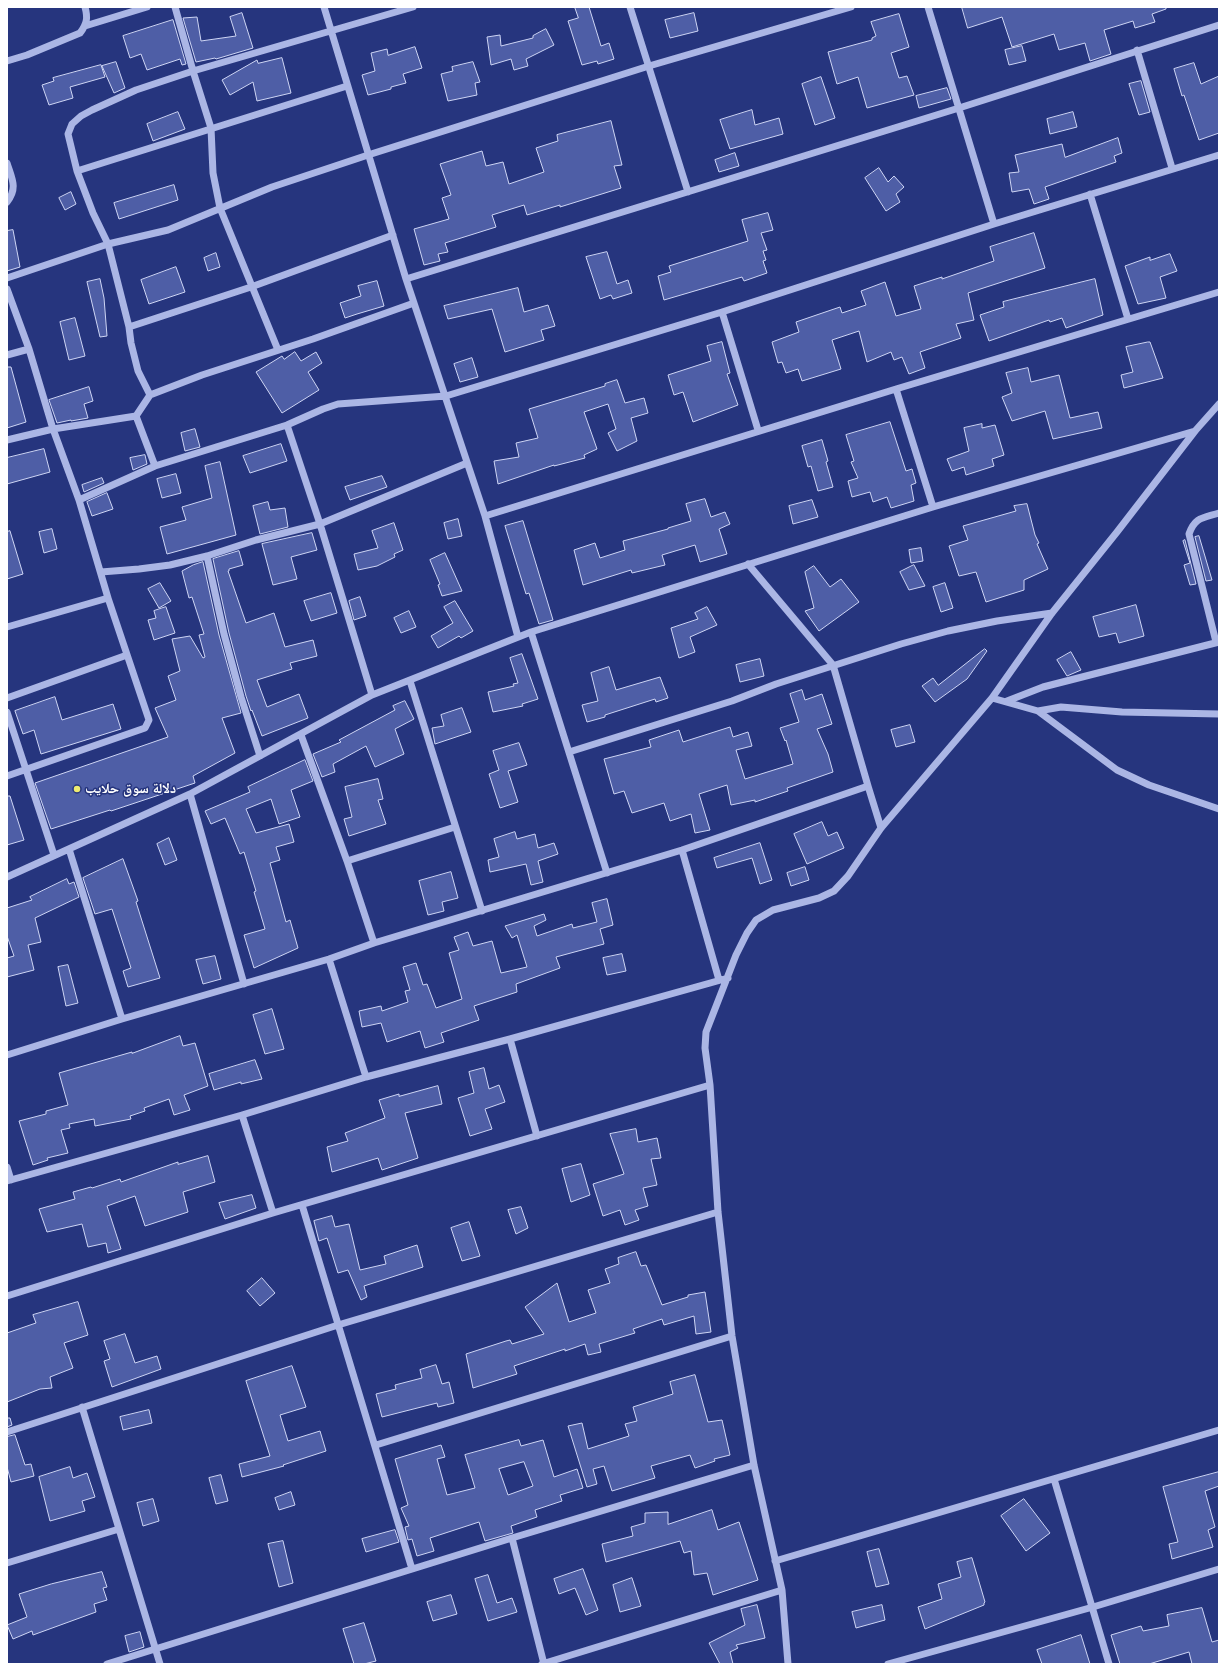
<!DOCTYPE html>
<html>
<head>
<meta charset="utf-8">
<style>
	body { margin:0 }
	#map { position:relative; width:1226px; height:1671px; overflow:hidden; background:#26357e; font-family:Arial,sans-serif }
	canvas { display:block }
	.frame { position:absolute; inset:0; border:8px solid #fff; pointer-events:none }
</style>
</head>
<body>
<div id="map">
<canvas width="1226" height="1671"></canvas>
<div class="frame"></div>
</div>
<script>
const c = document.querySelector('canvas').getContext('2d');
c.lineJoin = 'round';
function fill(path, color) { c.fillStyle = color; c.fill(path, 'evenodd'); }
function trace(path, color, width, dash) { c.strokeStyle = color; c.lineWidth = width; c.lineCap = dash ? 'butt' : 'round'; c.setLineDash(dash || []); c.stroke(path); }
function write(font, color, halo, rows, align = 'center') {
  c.font = font + ' Arial,"Noto Naskh Arabic",sans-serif'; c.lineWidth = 3; c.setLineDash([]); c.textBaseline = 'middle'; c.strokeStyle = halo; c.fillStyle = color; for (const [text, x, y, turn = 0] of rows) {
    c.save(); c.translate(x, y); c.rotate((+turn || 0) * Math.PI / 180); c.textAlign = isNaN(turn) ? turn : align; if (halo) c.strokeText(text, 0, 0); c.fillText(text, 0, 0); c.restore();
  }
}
const building = new Path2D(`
	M575,7H589L601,46L609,43L614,59L598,64L597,61L582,65L568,21L578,18Z
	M962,7H1166V9L1152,14L1155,22L1135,28L1133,21L1104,30L1111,54L1090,61L1085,43L1059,50L1054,34L1012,47L1002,17L968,28Z
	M242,13L253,48L216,59L215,58L196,62L183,18L197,17L201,41L236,36L230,17Z
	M694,13L698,31L670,38L665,20Z
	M899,14L909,47L891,53L899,78L907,76L914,95L867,108L858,77L837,84L828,52L872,40V38L876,36L871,22Z
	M173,20L186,64L182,65L180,59L147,70L141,54L130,58L123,36Z
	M546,29L554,45L526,59L528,66L514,70L511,59L491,65L487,37L500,35L501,46L533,38V36Z
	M1022,46L1026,61L1009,65L1005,50Z
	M415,47L422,68L403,74L406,83L391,87V89L368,95L362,75L375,71L371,53L387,49L388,55Z
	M282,58L291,93L257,101L253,82L230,95L222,80L257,60L258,63Z
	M116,62L125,88L114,93L102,66Z
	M473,62L480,82L475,83L477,95L448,101L441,74L453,71L452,67Z
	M1194,63L1201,84L1219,76V133L1199,140L1184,95L1182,96L1174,69Z
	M101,65L105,77L70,87L73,98L49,105L42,85L54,81L53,78Z
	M821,77L835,118L815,125L802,84Z
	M1141,81L1150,112L1139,115L1129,84Z
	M947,88L951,99L919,108L916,96Z
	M752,110L755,125L779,118L783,134L730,149L720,120Z
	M178,112L185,129L153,141L147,124Z
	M1073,112L1077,127L1050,134L1047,119Z
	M611,121L622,165L614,166L621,188L560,207V205L527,215L524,205L492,215L496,227L445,243L448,252L438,254L440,261L424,265L414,229L449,219L442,198L451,195L440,164L482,151L486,166L503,162L509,184L544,172L536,148L558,141L557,135Z
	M1118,138L1122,153L1114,156L1116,162L1045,187L1049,199L1034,204L1029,189L1012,192L1009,173L1019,172L1015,155L1062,144L1065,157Z
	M735,153L739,166L719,172L715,160Z
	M879,168L888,182L894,176L904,187L896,194L900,202L886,211L865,178Z
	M174,185L178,200L119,219L114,203Z
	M71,192L76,204L65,210L59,198Z
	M768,213L773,230L761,233L767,250L763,251L766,260L763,261L767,273L744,281L742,277L664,300L658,276L671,272L669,266L748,241L742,220Z
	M13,230L20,267L7,271V231Z
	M1034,233L1045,268L968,293L974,320L956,324L961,338L920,352L925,368L909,374L902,357L894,360L891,352L867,362L859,331L832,340L841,369L802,381L798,369L786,373L782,362L778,363L772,342L799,332L796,322L840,307L842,313L866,305L861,291L885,282L896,316L921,309L914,286L942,277V279L994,261L990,247Z
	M607,252L617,284L628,280L632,293L613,299L611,295L600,299L586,257Z
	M216,253L220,267L208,271L204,258Z
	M1170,254L1177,271L1160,277L1166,298L1138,304L1125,266L1150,257V260Z
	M176,267L185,292L149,304L141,280Z
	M100,279L104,298L107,336L100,337L87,282Z
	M1095,279L1103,315L1066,328L1062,318L1050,322L1049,320L989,341L980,315L1004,307L1003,302Z
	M377,281L384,306L357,314L345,318L340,303L361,296L358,286Z
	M518,288L524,312L548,305L555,326L541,330L544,340L505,352L492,309L448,319L444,306Z
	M75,318L85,356L69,360L60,322Z
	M722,342L730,373L727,374L738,405L693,422L683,392L674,395L668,375L711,361L707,346Z
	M1148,342H1150L1163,378L1124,388L1121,375L1133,372L1126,347Z
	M295,352L301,361L316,352L322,363L308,372L319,390L282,413L256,372L282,356L284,359Z
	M472,358L478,377L460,382L454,364Z
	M7,367H11L26,422L7,428Z
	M1028,368L1031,382L1059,375L1070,418L1098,412L1102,428L1053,439L1045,411L1012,421L1002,397L1012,393L1006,373Z
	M617,380L625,403L644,398L648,413L631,418L637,441L617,451L608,433L616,429L608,404L584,412L597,449L584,455L585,458L554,466V465L498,484L494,461L519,457L516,443L538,438L529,409L605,386V384Z
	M89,387L93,401L84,404L88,418L71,421V420L57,423L49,400Z
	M890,422L906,471L912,469L916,483L911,485L914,501L891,508L887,497L873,502L870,492L852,497L848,481L858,478L851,462L854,461L846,435Z
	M982,424V428L995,425L1004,455L992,459L994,466L966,475L964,467L952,471L947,459L969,451L964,428Z
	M195,429L200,447L185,451L181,433Z
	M822,440L828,461L826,462L833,487L818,491L811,466L808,467L802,446Z
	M281,444L287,461L250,473L243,456Z
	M44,449L50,472L7,484V458Z
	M145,455L147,464L133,470L130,458Z
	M220,462L236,535L167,554L160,527L186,520L182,507L212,498L205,466Z
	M176,474L181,493L162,498L157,479Z
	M382,476L387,487L350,500L345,487Z
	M102,478L104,483L84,492L82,485Z
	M107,493L113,509L92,516L87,502Z
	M705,499L711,517L725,512L730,524L719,529L727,554L700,562L695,545L662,555L665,565L632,573L631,570L583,585L574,550L595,543L600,558L625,550L623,541L668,529V528L691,521L686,504Z
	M812,500L818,517L793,524L789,506Z
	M268,502L270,510L285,508L288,527L260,534L253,506Z
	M1027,504L1035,535L1039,543L1037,544L1048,569L1024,580V590L986,602L976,572L959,576L949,546L968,540L963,526L1016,511L1014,506Z
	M458,519L462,536L448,539L444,523Z
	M523,521L553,620L539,624L529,593L526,594L505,526Z
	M394,523L403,550L394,554L395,557L377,566L358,570L354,554L378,548L372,531Z
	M52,529L57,549L44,553L39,532Z
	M10,531L23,574L7,579V532Z
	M312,533L317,550L291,557L297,579L273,585L262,544Z
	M1199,536L1212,580L1206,581L1195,537Z
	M1185,540L1196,584L1190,585L1184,565L1190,563L1183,541Z
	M921,548L923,561L911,563L909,550Z
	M239,551L243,565L229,569V571H228L246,623L274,613L285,647L313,640L317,656L290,663L292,669L257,680L267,707L299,694L308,718L262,736L252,710L251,711L246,696L229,633L213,559Z
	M445,553L462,591L442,596L438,585L440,584L430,560Z
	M203,562L219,635L241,713L222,718L235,753L193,776L195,783L111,811L110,810L51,829L35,783L168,737L155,708L176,700L168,676L180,671L172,639L190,636L203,658L205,657L199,635L204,634L192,597L189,598L182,571L193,565Z
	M914,565L925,586L909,590L900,572Z
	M814,566L830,587L841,579L859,602L819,631L805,611L814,608L805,572Z
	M160,583L171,601L159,608L148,589Z
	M945,583L953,608L941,612L933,587Z
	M331,593L337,613L311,621L304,601Z
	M360,597L366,616L354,620L349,601Z
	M455,601L473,631L461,638L459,636L438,648L431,636L453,623L444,607Z
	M1136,605L1144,636L1119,643L1116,633L1099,637L1093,617Z
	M166,607L175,633L154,640L148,620L156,618L154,611Z
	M707,607L717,625L690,637L695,652L679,658L671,628L698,619L695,613Z
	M409,611L416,627L401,633L394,618Z
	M985,649L987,651L967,679L935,702L922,686L933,678L938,685Z
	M1071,652L1081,670L1067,676L1057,660Z
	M522,654L538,699L522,704L523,706L493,712L488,692L514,686L513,684L518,683L510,658Z
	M760,659L764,676L740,682L736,665Z
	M609,667L616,690L660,677L668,698L656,702L655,699L605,715V717L587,722L582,705L598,701L591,673Z
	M802,690L805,700L822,694L832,724L817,729L828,754L833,772L787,788L788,791L755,802V800L731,805L727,785L699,794L710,830L695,833L691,814L670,821L664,803L632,813L624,791L614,794L604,759L651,747L649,740L679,730L683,742L730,727L733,737L748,732L752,746L736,750L745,779L793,764L786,740L785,741L780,728L799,722L790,694Z
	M55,697L62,720L113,704L121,729L41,754L34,730L23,734L15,711Z
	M405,701L414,719L395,729L404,754L375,767L366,746L333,764L335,772L322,777L313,754L341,742L339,740L395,710L393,706Z
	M462,708L471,732L435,744L432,728L444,726L441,715Z
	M910,725L915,742L896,747L891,730Z
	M519,743L527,765L508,771L518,802L500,808L489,774L499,770L493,751Z
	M305,760L313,781L291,790L300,817L279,824L271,799L246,809L256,833L289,824L294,842L276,847L280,860L270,863L286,922L290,920L298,948L254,968L244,935L265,929L254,892L256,891L244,852L240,854L225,818L211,824L205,811L250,792L248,787Z
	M378,779L383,799L378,800L386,824L349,836L344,819L352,817L345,787Z
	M7,796H10L24,840L7,845Z
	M822,822L828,836L837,832L844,848L807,864L794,834Z
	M515,832L517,839L535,834L538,848L554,843L558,854L538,861L543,882L531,885L526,864L490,872L488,860L499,857L494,839Z
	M169,838L177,860L165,865L157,844Z
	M760,843L772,880L760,884L752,858L717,868L714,858Z
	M123,859L138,901L136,902L160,978L128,987L123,971L131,968L112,909L95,914L83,878Z
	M805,867L809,880L791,886L787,873Z
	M451,872L458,898L442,902L444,911L428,915L419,881Z
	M67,879L69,884L74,882L79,897L35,918L41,942L28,945L34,970L7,977V958L14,956L7,936V908L32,900L30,897Z
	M607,899L613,925L600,929L604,944L556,957L560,968L516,984L517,992L474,1006L479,1020L441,1033L444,1042L425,1048L420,1031L387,1042L381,1023L362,1027L359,1011L381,1006L382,1011L408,1002L405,991L410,990L403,967L416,963L423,985L427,984L436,1008L462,999L449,953L459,950L454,937L468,932L473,946L492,941L501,973L527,967L517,935L512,938L505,926L544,914L546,920L534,926L537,936L572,924L573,928L597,922L592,903Z
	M622,954L626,971L607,975L603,958Z
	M215,956L221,979L203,984L196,960Z
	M68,965L78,1003L66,1006L58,967Z
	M272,1009L284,1049L265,1054L253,1015Z
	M180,1036L183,1046L195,1043L208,1086L184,1095L190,1110L174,1115L169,1099L144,1108L145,1111L130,1116L131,1119L95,1126L94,1119L69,1124L70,1128L61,1130L68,1153L47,1158L48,1160L33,1165L19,1121L46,1114V1111L68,1105L59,1073L132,1052V1053Z
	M255,1060L262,1079L241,1084V1082L214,1090L209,1074Z
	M484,1068L489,1089L499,1085L505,1102L485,1109L492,1129L470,1136L458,1098L474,1093L469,1072Z
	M438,1086L442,1104L405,1113L418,1158L382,1170L378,1158L332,1172L327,1147L348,1141L345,1133L385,1118L379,1100L399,1094V1096Z
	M636,1129L638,1142L657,1138L661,1158L651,1159L657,1185L643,1188L648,1206L635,1210L639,1220L625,1225L620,1210L603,1216L593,1184L624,1174L610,1134Z
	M208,1156L215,1182L183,1192L188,1212L145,1226L135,1196L107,1206L121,1249L108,1253L106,1243L88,1247L82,1224L47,1232L39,1209L75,1199L73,1192L91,1187L92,1188L120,1179L121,1182L178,1162V1164Z
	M581,1164L590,1195L571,1202L562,1169Z
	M252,1195L256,1208L225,1219L219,1203Z
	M521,1207L528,1228L516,1234L508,1210Z
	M332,1216L335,1227L349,1224L360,1270L386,1264L384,1256L417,1245L423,1267L364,1286L367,1297L361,1300L348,1270L338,1273L327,1238L319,1241L314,1221Z
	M469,1222L480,1256L462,1261L451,1228Z
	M636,1252L641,1266L646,1265L662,1305L688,1297V1295L705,1292L711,1332L696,1334L694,1316L664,1325L662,1319L633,1329L635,1333L599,1344L601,1352L588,1355L585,1344L565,1351V1349L514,1366L517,1374L473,1388L466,1354L506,1341L510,1340L512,1344L544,1334L525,1307L557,1283L569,1322L596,1313L588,1290L610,1283L605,1269L619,1264L618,1258Z
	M262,1278L275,1293L260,1306L247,1291Z
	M78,1302L88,1335L64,1343L73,1368L50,1377L52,1388L40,1389L7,1402V1333L36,1323L33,1315Z
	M125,1334L135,1363L157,1356L161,1369L112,1387L104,1361L110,1359L104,1341Z
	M436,1365L442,1384L449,1382L454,1403L438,1407L437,1403L382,1417L376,1394L396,1389L395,1385L422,1378L420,1370Z
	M292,1366L306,1407L280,1415L288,1441L320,1431L326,1451L283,1465L284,1466L242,1477L239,1464L270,1456L246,1381Z
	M695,1375L708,1422L722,1420L730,1455L714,1459L715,1461L695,1468L690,1455L651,1466L655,1478L612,1491L604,1466L593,1469L597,1484L587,1487L568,1426L582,1423L588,1449L629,1436L625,1424L637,1421L633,1407L673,1394L670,1382Z
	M149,1410L152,1423L123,1430L120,1417Z
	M7,1418H10L12,1425L7,1427Z
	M15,1435L25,1465L31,1464L34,1476L11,1482L7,1467V1437Z
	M519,1440L521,1446L543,1440L554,1477L577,1469L583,1488L560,1495L562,1501L535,1510L537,1517L511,1526L513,1533L485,1541L479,1522L430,1538L434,1551L417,1556L412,1539L408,1540L405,1527L409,1526L401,1508L408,1505L395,1459L441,1445L445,1457L437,1459L447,1495L475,1488L465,1455ZM524,1462L533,1486L508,1495L499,1469Z
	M70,1467L73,1478L87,1473L95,1497L82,1501L85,1511L50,1521L39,1477Z
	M1219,1472V1486L1205,1491L1215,1527L1208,1530L1213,1547L1172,1559L1169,1544L1178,1542L1163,1487Z
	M221,1475L228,1501L216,1504L209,1478Z
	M291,1492L295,1505L279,1510L275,1498Z
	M153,1499L159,1521L143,1526L137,1503Z
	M1024,1499L1050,1533L1026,1551L1001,1516Z
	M712,1510L718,1530L739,1522L758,1580L713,1595L707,1573L694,1575L691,1551L684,1553L680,1541L606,1562L602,1544L633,1536L631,1527L645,1523V1513L668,1512V1524Z
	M395,1530L399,1542L366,1552L362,1539Z
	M283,1541L293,1583L279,1587L268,1544Z
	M879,1549L889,1584L876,1587L867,1552Z
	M972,1558L985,1602L984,1603V1605L925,1629L918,1607L942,1599L938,1584L961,1577L957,1562Z
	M583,1569L598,1610L586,1615L575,1588L559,1594L554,1579Z
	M102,1572L107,1587L103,1588L107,1600L94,1604L96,1612L33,1635L32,1631L13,1639L7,1625L27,1617L19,1594L51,1584Z
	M488,1575L497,1603L512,1598L517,1612L488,1621L475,1579Z
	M632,1578L641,1606L620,1612L613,1585Z
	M451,1595L457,1614L433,1621L427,1602Z
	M757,1605L765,1638L736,1645L738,1648L730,1652L733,1664H720L709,1643L745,1625L741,1609Z
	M882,1605L885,1620L856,1628L852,1612Z
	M1202,1608L1212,1642L1219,1640V1664H1192L1189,1652L1149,1664H1120L1111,1635L1141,1626L1143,1631L1169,1626L1167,1615Z
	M364,1623L376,1661L364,1664H354L343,1629Z
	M140,1632L144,1647L129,1652L125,1636Z
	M1081,1635L1090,1664H1042L1037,1650Z`);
fill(building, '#4e5ea6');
trace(building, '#ced5f4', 1);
trace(new Path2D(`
	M175,7L193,71L211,128L213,173L220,208L278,350
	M324,7L406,279L485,516L518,637
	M630,7L688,192
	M928,7L994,224
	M85,26L147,7
	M1137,50L1172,168
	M7,61L27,55L80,33C87,24 88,18 85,7
	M7,163C12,179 18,188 7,202
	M77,171L347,86
	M1090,194L1128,319
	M7,278L108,244L168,230L272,187L368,155L649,66L851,7
	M406,279L959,108L1219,25
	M7,289L29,349L53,429L79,500L108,598L149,720L145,728L7,776
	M722,312L758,430
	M129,327L251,287L393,235
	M7,355L29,349
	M896,389L933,507
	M150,395L138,371L131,343L129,327L108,244L93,213L77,171L68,134L72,124L81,116L92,110L136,90L193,71L413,7
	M136,416L150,395L202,375L313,339L414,303
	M287,425L320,524L372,695
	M7,440L53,429L136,416L155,466
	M79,500L155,466L287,425L323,409L338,404L446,396L722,312L994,224L1219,155
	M485,516L896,389L1219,292
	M207,556L224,634L241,697L260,756
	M101,572L139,569L170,565L207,556L256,540L320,524L467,463
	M7,627L108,598
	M531,632L607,873
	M1216,642L1189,534C1195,517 1203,518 1219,513
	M410,681L482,911
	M7,698L127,655
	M992,698L1038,711L1117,770L1149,785L1219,809
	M1007,701L1043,687L1219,642
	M1038,711L1061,707L1122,712L1219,714
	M7,712L54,855
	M301,735L347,861L374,943
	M569,752L732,701L776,684L901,644L948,631L997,621L1052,613
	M868,786L881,828
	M190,794L244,984
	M69,849L122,1019
	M682,850L719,980
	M347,861L455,827
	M7,877L190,794L372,695L531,632L933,507L1195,431
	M329,959L366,1077
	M510,1039L537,1136
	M7,1055L122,1019L329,959L374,943L682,850L868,786L833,665L748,564
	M242,1115L273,1213
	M7,1167L11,1180
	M7,1181L242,1115L366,1077L510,1039L728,978
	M302,1205L412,1569
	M7,1296L273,1213L710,1085
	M82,1407L160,1664
	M7,1432L338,1325L718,1212
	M376,1445L732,1336
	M1054,1479L1109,1664
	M512,1538L544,1664
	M775,1561L1219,1430
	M7,1563L119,1529
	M107,1664L512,1538L754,1465
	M542,1664L782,1590
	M788,1664L782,1590L754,1465L732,1336L718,1212L710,1085L705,1048L706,1032L736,955L747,933L756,920L773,910L819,898L834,891L848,876L881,828L992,698L1052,613L1117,532L1195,431L1219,404
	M888,1664L1093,1607L1219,1569`), '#abb6e5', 7);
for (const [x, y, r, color] of [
	[77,789,4,"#eeeb70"]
]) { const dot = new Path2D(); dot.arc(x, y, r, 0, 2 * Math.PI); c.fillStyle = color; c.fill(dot); trace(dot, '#26357e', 1.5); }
write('bold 14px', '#fff', '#26357e', [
	["دلالة سوق حلايب",85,789]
], 'left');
</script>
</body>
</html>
